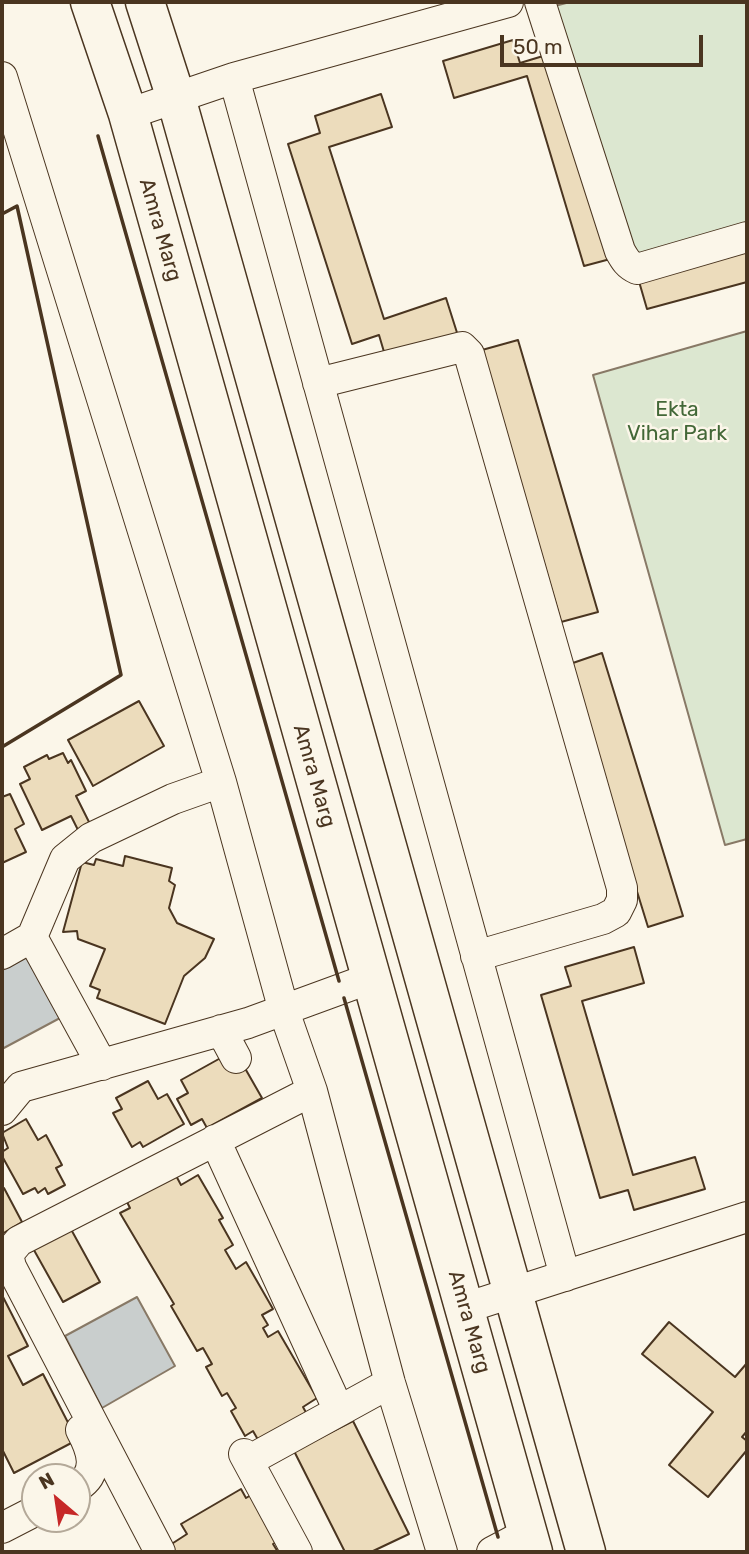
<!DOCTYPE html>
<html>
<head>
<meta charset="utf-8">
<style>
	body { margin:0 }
	#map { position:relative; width:749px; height:1554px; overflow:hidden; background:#fbf6e9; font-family:Rubik,sans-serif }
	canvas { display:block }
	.frame { position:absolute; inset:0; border:4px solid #4a3520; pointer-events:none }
	.north { position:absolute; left:21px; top:1463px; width:70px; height:70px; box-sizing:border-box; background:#fbf6e9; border:2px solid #b4a999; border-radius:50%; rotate:331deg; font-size:19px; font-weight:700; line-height:28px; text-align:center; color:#4a3520 }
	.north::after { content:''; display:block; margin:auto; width:24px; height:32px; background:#c62828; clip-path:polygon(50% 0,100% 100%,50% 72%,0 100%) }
	.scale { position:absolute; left:500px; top:35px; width:203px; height:32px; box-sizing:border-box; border:4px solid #4a3520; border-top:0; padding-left:9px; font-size:21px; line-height:24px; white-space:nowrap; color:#4a3520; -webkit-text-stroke:5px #fbf6e9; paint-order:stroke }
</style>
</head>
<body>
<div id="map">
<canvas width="749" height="1554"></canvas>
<div class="frame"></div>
<div class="north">N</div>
<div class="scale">50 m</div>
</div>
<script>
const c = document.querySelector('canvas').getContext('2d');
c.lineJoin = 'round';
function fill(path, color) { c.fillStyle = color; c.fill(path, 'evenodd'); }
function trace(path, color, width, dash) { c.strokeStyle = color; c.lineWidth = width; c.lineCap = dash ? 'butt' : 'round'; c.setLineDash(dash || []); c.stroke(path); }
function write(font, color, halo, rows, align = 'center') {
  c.font = font + ' Rubik,sans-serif'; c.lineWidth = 5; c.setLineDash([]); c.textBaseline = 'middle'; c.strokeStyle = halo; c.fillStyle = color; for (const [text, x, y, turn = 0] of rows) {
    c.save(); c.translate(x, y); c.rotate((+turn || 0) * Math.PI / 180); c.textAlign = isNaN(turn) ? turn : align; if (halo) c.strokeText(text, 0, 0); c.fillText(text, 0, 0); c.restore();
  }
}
const green = new Path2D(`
	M570,2H747V229L634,260L551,7Z
	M747,331V839L725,845L593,375Z`);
fill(green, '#dce7d0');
trace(green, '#887966', 2);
const water = new Path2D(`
	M27,957L60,1018L2,1049V970Z
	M137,1297L175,1366L102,1408L65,1336Z`);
fill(water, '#c9cecd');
trace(water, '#887966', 2);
const building = new Path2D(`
	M513,40L520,63L553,53L614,258L584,266L527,76L454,98L443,61Z
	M381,94L392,127L329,147L384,319L446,298L459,339L387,362L379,335L352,344L288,144L320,133L315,116Z
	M747,248V282L647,309L638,278Z
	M518,340L598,612L561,622L482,350Z
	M602,653L683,916L648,927L567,665Z
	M139,701L164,746L93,786L68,740Z
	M63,753L68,763L71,760L86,791L76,796L90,824L78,830L71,816L42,830L20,784L30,779L24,767L47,755L49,759Z
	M10,794L24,824L15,829L26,852L2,863V797Z
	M125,856L172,868L169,881L175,885L169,908L177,923L214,939L205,958L184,976L165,1024L97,998L100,990L90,986L105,949L78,939L77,931L63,932L82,862L94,865L96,859L123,866Z
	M634,947L644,983L582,1001L633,1175L695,1157L705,1189L634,1210L628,1190L600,1198L541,995L571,986L565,967Z
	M226,1055L242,1063L262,1098L207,1128L202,1119L191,1125L177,1099L188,1093L181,1080Z
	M148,1081L158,1099L167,1094L184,1124L143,1147L140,1142L132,1147L113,1113L122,1109L116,1098Z
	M26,1119L38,1140L46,1135L62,1165L56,1168L65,1185L48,1194L45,1188L38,1193L35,1188L23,1194L2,1156V1152L8,1148L2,1133Z
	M173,1170L181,1185L198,1175L223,1218L219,1220L233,1245L225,1250L236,1269L246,1262L273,1309L262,1315L268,1325L263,1328L268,1337L278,1331L317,1398L303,1407L309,1418L261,1445L253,1431L245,1436L231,1411L236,1408L227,1393L222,1396L206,1367L212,1364L203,1348L197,1351L171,1306L174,1304L120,1213L130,1208L125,1198Z
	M4,1188L22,1222L2,1234V1189Z
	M67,1222L100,1282L63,1302L30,1243Z
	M2,1295L28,1346L8,1356L23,1385L43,1374L77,1440L14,1473L2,1449Z
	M669,1322L735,1377L747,1363V1431L742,1437L747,1441V1450L708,1497L669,1465L713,1412L642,1354Z
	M353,1421L409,1534L371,1552H345L294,1451Z
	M241,1489L246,1498L258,1491L285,1537L273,1544L278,1552H174L170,1545L187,1534L181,1524Z`);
fill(building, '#ecdcbc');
trace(building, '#4a3520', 2);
const minor = new Path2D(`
	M540,2L620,251C625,260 628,265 637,269L747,237
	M2,77L221,782L284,1011L312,1091L390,1383L442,1552
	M234,78L565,1276
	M128,114L234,78L508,2
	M318,383L462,347L469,354L622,888V900L616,912L603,919L476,956
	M32,937L102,1065
	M2,954L32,937L65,859L91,838L173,799L221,782
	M221,1030L236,1058
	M2,1110L21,1087L248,1023L371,978
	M215,1140L339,1411
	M465,1308L747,1217
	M244,1454L297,1552
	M248,1461L390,1383
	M77,1487C100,1473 92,1450 81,1430
	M2,1528L35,1511
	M160,1552L11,1267L8,1254L19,1241L312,1091
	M492,1552L528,1533`);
const highway = new Path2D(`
	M90,2L128,114L533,1552
	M145,2L176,98L586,1552`);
trace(minor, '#4a3520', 32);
trace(highway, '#4a3520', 41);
trace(minor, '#fbf6e9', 30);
trace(highway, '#fbf6e9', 38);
trace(new Path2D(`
	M98,136L339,981
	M2,214L17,206L121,675L2,747
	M344,998L498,1537`), '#4a3520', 3.5);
write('21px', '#4a3520', '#fbf6e9', [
	["Amra Marg",160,230,74],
	["Amra Marg",314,776,74],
	["Amra Marg",469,1322,74]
]);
write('21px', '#436837', '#fbf6e9', [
	["Ekta",677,410],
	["Vihar Park",677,434]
]);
</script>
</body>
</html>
